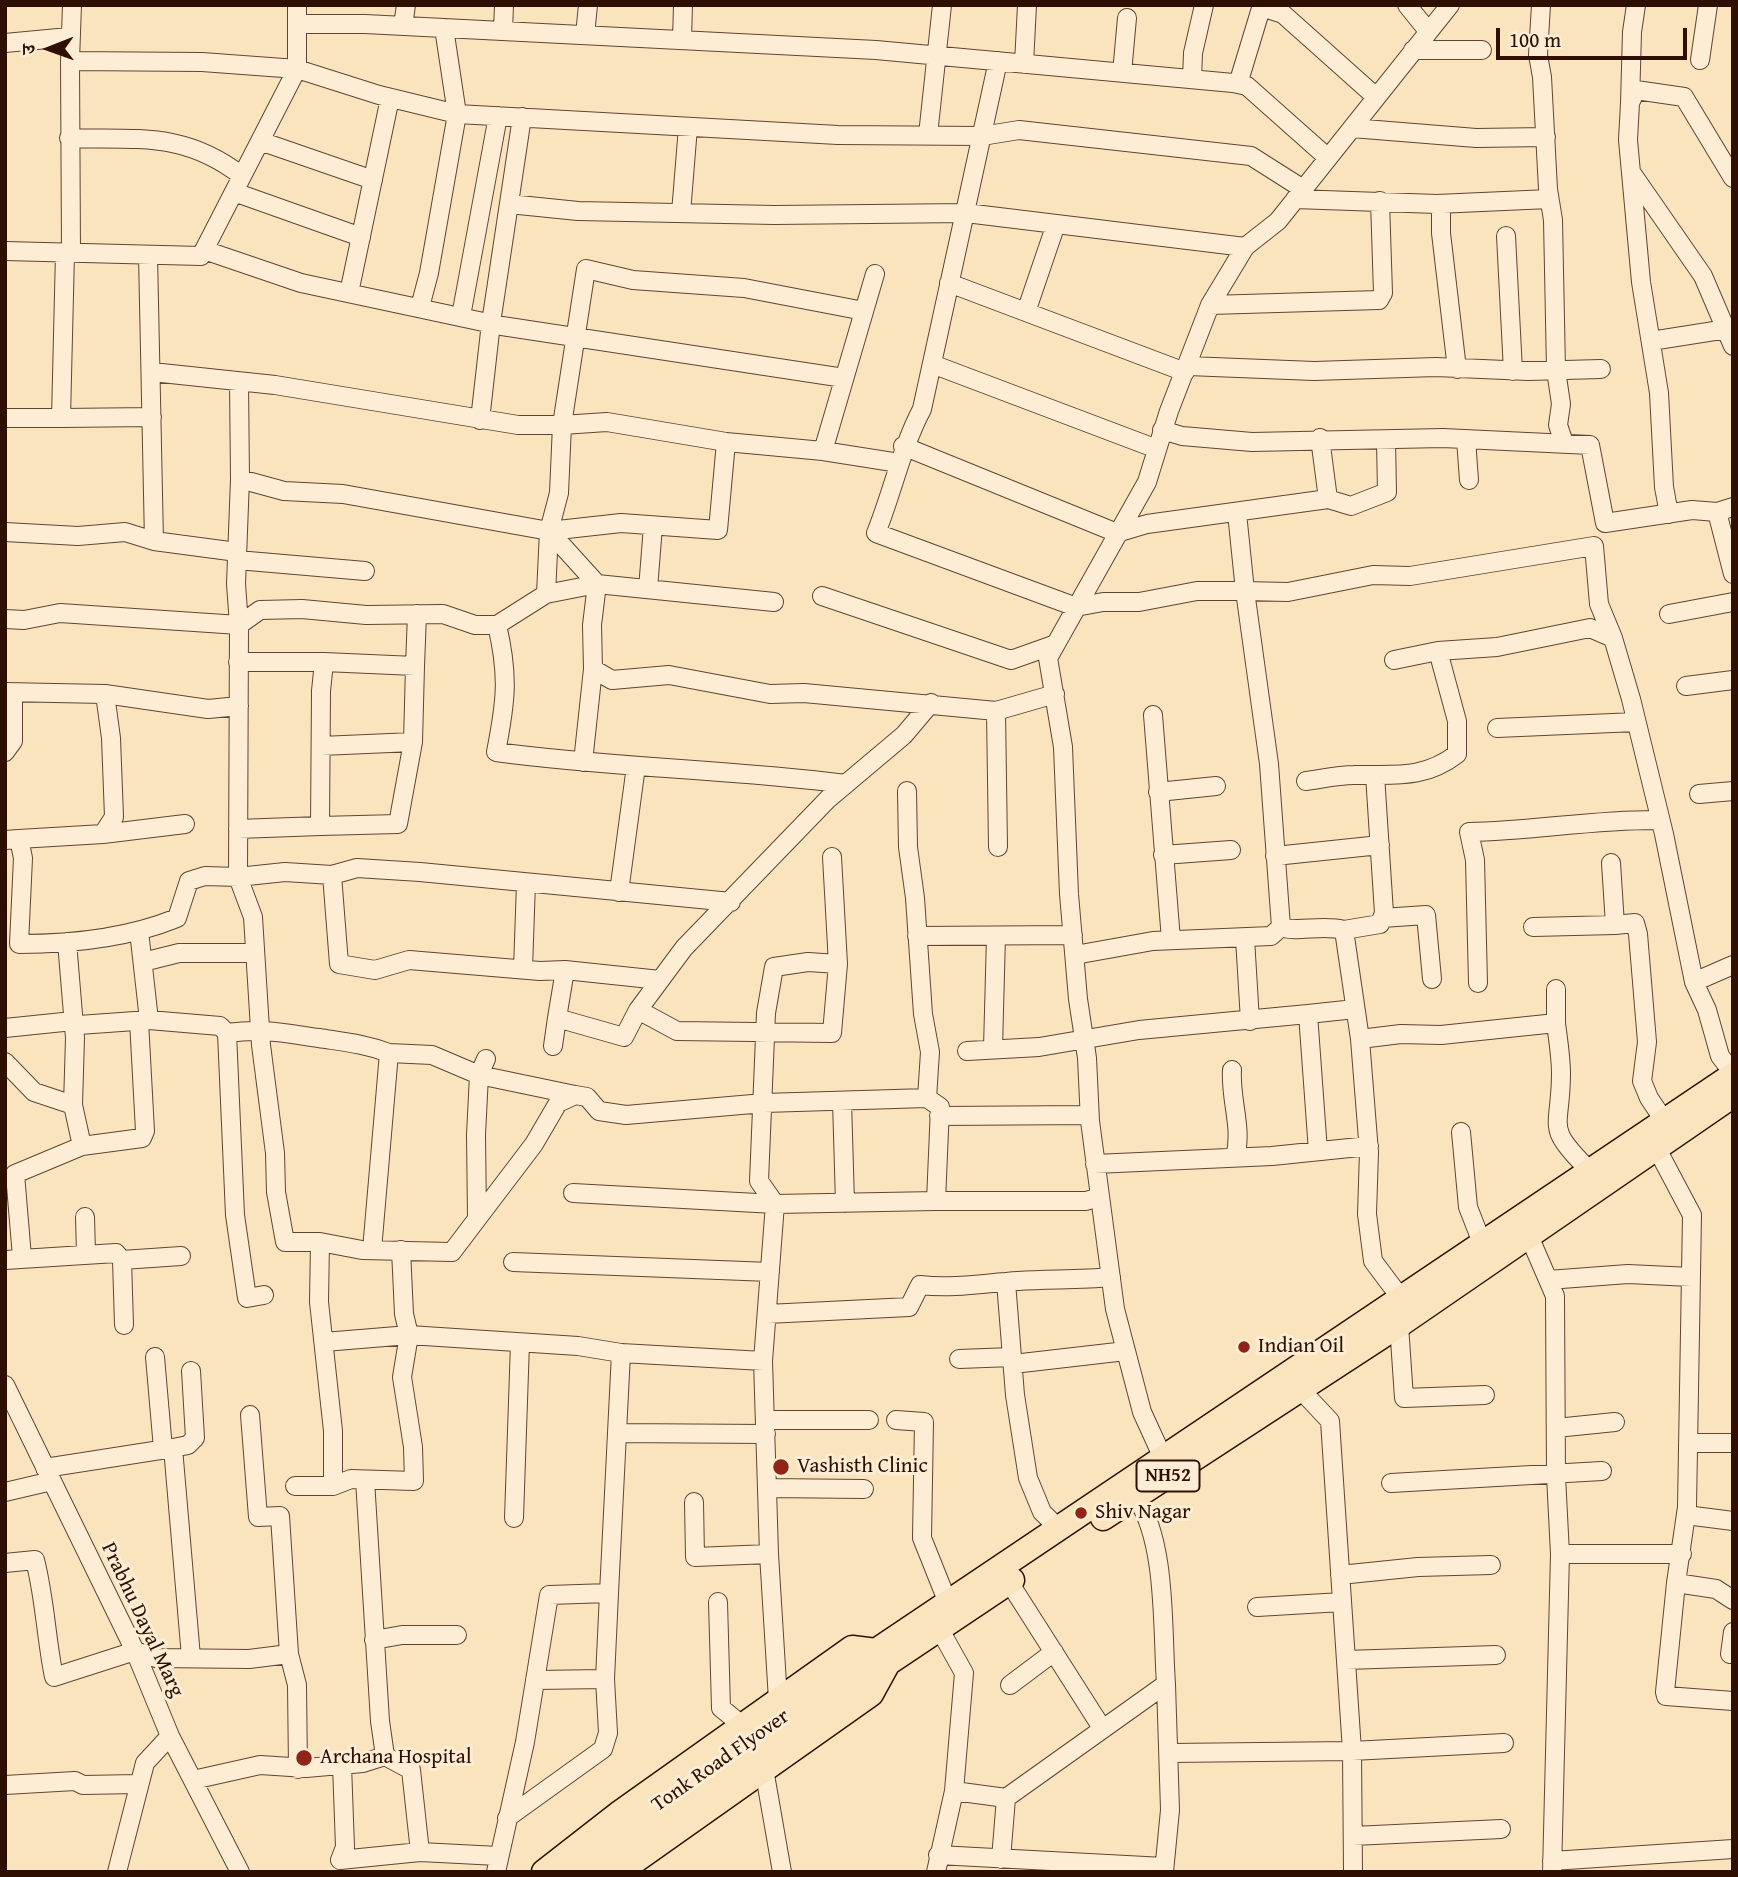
<!DOCTYPE html>
<html>
<head>
<meta charset="utf-8">
<style>
	body { margin:0 }
	#map { position:relative; width:1738px; height:1877px; overflow:hidden; background:#fae4bd; font-family:"Gentium Book Plus","Noto Serif Devanagari",serif }
	canvas { display:block }
	.frame { position:absolute; inset:0; border:7px solid #300f03; pointer-events:none }
	.north { position:absolute; left:14px; top:14px; width:70px; height:70px; -webkit-text-stroke:5px #fcedd4; paint-order:stroke; rotate:269deg; font-size:19px; font-weight:700; line-height:28px; text-align:center; color:#300f03 }
	.north::after { content:''; display:block; margin:auto; width:24px; height:32px; background:#300f03; clip-path:polygon(50% 0,100% 100%,50% 72%,0 100%) }
	.scale { position:absolute; left:1496px; top:28px; width:191px; height:32px; box-sizing:border-box; border:4px solid #300f03; border-top:0; padding-left:9px; font-size:21px; line-height:24px; white-space:nowrap; color:#300f03; -webkit-text-stroke:5px #fcedd4; paint-order:stroke }
</style>
</head>
<body>
<div id="map">
<canvas width="1738" height="1877"></canvas>
<div class="frame"></div>
<div class="north">उ</div>
<div class="scale">100 m</div>
</div>
<script>
const c = document.querySelector('canvas').getContext('2d');
c.lineJoin = 'round';
function trace(path, color, width, dash) { c.strokeStyle = color; c.lineWidth = width; c.lineCap = dash ? 'butt' : 'round'; c.setLineDash(dash || []); c.stroke(path); }
function write(font, color, halo, rows, align = 'center') {
  c.font = font + ' "Gentium Book Plus",serif'; c.lineWidth = 6; c.setLineDash([]); c.textBaseline = 'middle'; c.strokeStyle = halo; c.fillStyle = color; for (const [text, x, y, turn = 0] of rows) {
    c.save(); c.translate(x, y); c.rotate((+turn || 0) * Math.PI / 180); c.textAlign = isNaN(turn) ? turn : align; if (halo) c.strokeText(text, 0, 0); c.fillText(text, 0, 0); c.restore();
  }
}
const minor = new Path2D(`
	M72,5L70,61L202,62L297,69L379,95L457,114L838,135L982,136L1019,130L1251,156L1303,189
	M1407,5L1428,31
	M1541,5L1538,55L1542,77L1548,189L1553,220L1556,370L1561,404L1558,425L1564,443
	M1261,7L1283,14L1376,97
	M297,24H365L876,50L1233,83L1247,86L1328,158
	M403,26L406,5
	M503,31L504,5
	M585,35L588,5
	M682,40L683,5
	M5,43L69,37
	M1413,50H1482
	M1700,60L1708,5
	M70,61L71,253
	M998,61L922,409C901,449 893,491 876,533L1076,607L1103,602H1139L1197,591H1245L1237,513
	M1024,64L1027,5
	M1122,73L1127,18
	M1192,79L1193,53L1204,5
	M1238,84L1262,5
	M1630,103L1632,32L1636,5
	M1352,128L1476,138L1546,137
	M928,135L942,5
	M69,138C137,140 184,131 242,176
	M260,141L373,180
	M1633,175L1703,276L1733,346
	M234,192L361,237
	M1295,199L1437,204L1549,199
	M509,204L578,211L774,215L966,213L1245,247
	M1441,204V233L1457,369
	M681,213L688,127
	M1506,236L1513,371
	M204,250L301,283L502,326L844,378
	M5,251L201,256L297,69V5
	M148,255L154,541L237,552
	M949,283L1185,372
	M349,293L390,98
	M1210,305L1379,300L1383,293L1380,201
	M420,307L429,273L457,114L444,28
	M864,311L744,288L633,280L586,269L562,425L607,422L726,442L823,451L899,463
	M1026,312L1056,224
	M461,316L498,116
	M1651,341L1727,329
	M932,364L1157,449
	M1188,366L1314,371L1436,367L1528,371L1601,369
	M152,372L275,385L518,425H562L559,493L549,531L343,494L284,491L240,479
	M239,382L240,479L236,584L239,625
	M5,418H61L65,253
	M61,418L152,417
	M480,420L491,323L522,117
	M1162,430L1182,436L1252,442L1443,438L1590,445L1605,523L1692,510L1717,512
	M1466,439L1469,480
	M903,446L1117,533L1147,524L1328,499L1320,438
	M823,451L875,274
	M1328,499L1351,506L1387,492L1386,440
	M1733,507L1717,512L1733,574
	M1669,514L1664,487L1659,393L1641,282L1628,140L1630,103L1636,90L1684,97L1733,178
	M549,531L621,523L718,530L726,442
	M549,531L597,584
	M5,532L78,536L125,532L154,541
	M237,560L365,571
	M597,584L592,625L593,669L612,680L669,675L770,694L804,693L996,711L1055,694
	M648,589L653,526
	M546,594L597,584L774,602
	M822,596L1011,660L1056,644
	M1669,614L1733,602
	M5,619L24,620L60,613L239,625L238,877L205,876L189,881L177,918C128,938 71,944 19,944L23,858L19,839L5,840
	M239,625L260,610L302,609L366,615L443,614L475,625H497L546,594L549,531
	M497,625C509,676 506,701 496,752C612,768 730,769 846,784
	M1394,660L1438,651L1497,647L1590,628L1613,638
	M238,662H324
	M1686,686L1733,680
	M5,692L105,694
	M996,711L998,847
	M1153,715L1171,940
	M1497,728L1636,722
	M321,746L413,742
	M5,752L13,741V693
	M583,762L593,669
	M1306,781C1321,779 1338,775 1354,775C1394,774 1423,780 1457,754V721L1438,651
	M907,791L908,847L915,898L923,1014L930,1052L927,1098
	M1158,792L1216,786
	M1699,794L1733,791
	M320,826L398,824L413,742L415,666
	M238,829L320,826L321,691L324,662L415,666L417,614
	M103,834L185,824
	M19,839L103,834L114,817L111,738L105,694L208,709L239,706
	M1163,855L1231,850
	M1275,856L1380,845
	M832,857L838,964L808,962L774,967L766,1013L759,1181L775,1204L936,1201
	M1611,863L1615,925L1635,923L1638,934L1647,1042L1642,1081L1649,1098L1665,1122
	M332,875L357,868L420,872L731,902
	M619,892L636,766
	M1382,918L1426,915L1432,979
	M1281,927C1297,933 1322,924 1344,930
	M1533,927L1615,925
	M139,931L149,1020
	M917,936L1073,935
	M1245,938L1250,1021
	M67,942L75,1038L73,1105
	M1075,955L1153,941L1271,936L1281,927L1269,764L1245,591L1288,592L1373,575L1410,576L1594,546L1599,604L1613,638L1631,699L1664,834L1694,982L1707,1010L1720,1056L1733,1073
	M143,962L179,953H254
	M523,969L526,883
	M565,970L660,980
	M1694,982L1733,965
	M1478,983L1475,860L1469,832C1533,831 1596,819 1660,820
	M1556,989V1023
	M638,1010L677,1031L832,1033L838,964
	M1308,1014L1355,1009
	M5,1028L73,1021L79,1025L149,1020L220,1026L227,1033L235,1215L247,1298L264,1295
	M227,1033C264,1028 283,1033 319,1038C344,1042 365,1044 389,1053L372,1250
	M1360,1039L1344,930L1380,924L1384,913L1375,775
	M553,1046L557,1018
	M993,1048L996,936
	M967,1051L1039,1047L1139,1030L1308,1014L1318,1151
	M389,1053L432,1055L479,1075L575,1095
	M486,1059L479,1075L476,1135L477,1219L452,1252L362,1250L320,1242H285L276,1192L275,1153L261,1045L253,917L238,877L285,872L332,875L339,964L375,970L409,960L540,971L565,970L557,1018L624,1037L638,1010L684,948L828,799L904,735L931,703
	M5,1062L34,1092L73,1105L82,1146
	M1232,1070C1230,1100 1243,1128 1235,1157
	M842,1101L845,1203
	M939,1116L1089,1115
	M1461,1132L1468,1207L1482,1243
	M1657,1149L1692,1215L1687,1507L1676,1583L1716,1589L1733,1600
	M1095,1164L1272,1156L1369,1146
	M85,1217L86,1253
	M477,1219L534,1144L558,1103L575,1095L587,1097L599,1111L626,1115L764,1103L927,1098L940,1107L936,1201H1086L1099,1197
	M1529,1236L1555,1296L1556,1476L1560,1554L1552,1872
	M320,1242L319,1302L333,1431V1486
	M22,1257L15,1174L82,1146L142,1138L145,1131L139,1021
	M5,1260L116,1253L122,1260L181,1256
	M122,1260L124,1325
	M513,1262L770,1272
	M1548,1280L1628,1274L1691,1277
	M1006,1282L1015,1395L1028,1478L1042,1512L1058,1528
	M1400,1297L1373,1261L1367,1214L1369,1152L1360,1039L1401,1034L1441,1035L1556,1023C1558,1040 1561,1057 1561,1073C1561,1131 1543,1125 1591,1172
	M767,1314L909,1307L920,1285C954,1289 985,1283 1018,1281C1050,1279 1080,1280 1111,1277
	M1399,1325L1404,1398L1485,1395
	M324,1342L409,1335L404,1314L401,1250
	M155,1357L163,1449
	M959,1359L1012,1357
	M763,1361L769,1554L778,1700
	M1013,1364L1126,1351
	M5,1385L135,1651L170,1736L240,1872
	M1301,1390L1330,1421L1352,1751L1353,1872
	M765,1420H869
	M896,1420L924,1422L922,1538L948,1603
	M1556,1428L1615,1422
	M617,1433L766,1434
	M1688,1443H1733
	M173,1448L188,1445L195,1438L191,1371
	M1163,1458L1142,1412L1115,1309L1090,1121L1087,1058L1078,999L1069,894L1063,747L1048,658L1147,482L1169,411L1210,305L1245,247L1278,221L1450,5
	M45,1468L173,1448L191,1657
	M1391,1483L1602,1471
	M295,1486H333L351,1479L414,1481L413,1447L402,1377L409,1335L578,1346L621,1353
	M767,1488L864,1489
	M5,1492L52,1481
	M694,1502L695,1557L769,1554
	M1686,1515L1733,1521
	M514,1518L520,1343
	M1560,1554H1682
	M5,1563L35,1560C45,1599 46,1638 54,1677L135,1651L156,1658L249,1659L289,1654L280,1516L258,1517L250,1415
	M1340,1575L1418,1567L1491,1565
	M1009,1582L1102,1728
	M1676,1583L1665,1692L1666,1696L1733,1701
	M718,1602L721,1708L743,1726
	M1257,1607L1342,1602
	M374,1640L402,1635H457
	M289,1654L297,1685L298,1769
	M1730,1654L1733,1632
	M1346,1660L1496,1655
	M535,1680L605,1679
	M1010,1685L1054,1652
	M1170,1753L1352,1751L1504,1743
	M385,1756L411,1770L420,1852L498,1856
	M342,1765L345,1847L340,1860L420,1852
	M764,1769L782,1872
	M193,1780L260,1765L306,1768L363,1763L385,1756L380,1721L365,1480
	M5,1785L75,1781L83,1785L137,1784
	M954,1791L1006,1798
	M507,1818L603,1749L608,1733L605,1679L609,1593
	M1353,1836L1501,1829
	M938,1855L1164,1867
	M1001,1859L1006,1798L1166,1684C1162,1629 1167,1543 1136,1497
	M1552,1861L1733,1849
	M117,1872L145,1763L170,1736
	M496,1872L525,1742L549,1595L609,1593L621,1353L763,1361L775,1204L573,1193
	M936,1872L954,1791L964,1673L940,1630
	M1164,1872L1170,1810L1166,1684`);
const major = new Path2D(`
	M566,1872L876,1651
	M595,1872L885,1667`);
const highway = new Path2D(`
	M1103,1518L1399,1325L1732,1096
	M544,1872L621,1812L852,1648L876,1651L1733,1075
	M619,1872L871,1694L888,1663L1012,1580`);
trace(minor, '#624432', 20);
trace(major, '#300f03', 24);
trace(highway, '#300f03', 27);
trace(minor, '#fcedd4', 18);
trace(major, '#fae4bd', 21);
trace(highway, '#fae4bd', 24);
for (const [x, y, r, color] of [
	[1244,1347,7,"#8f2418"],
	[781,1467,9,"#8f2418"],
	[1081,1513,7,"#8f2418"],
	[304,1758,9,"#8f2418"]
]) { const dot = new Path2D(); dot.arc(x, y, r, 0, 2 * Math.PI); c.fillStyle = color; c.fill(dot); trace(dot, '#fcedd4', 2.5); }
for (const [x, y, w] of [
	[1168,1476,63]
]) { const box = new Path2D(); box.roundRect(x - w / 2, y - 15.5, w, 31, 5); c.fillStyle = '#fcedd4'; c.fill(box); trace(box, '#300f03', 2); }
write('bold 19px', '#300f03', null, [
	["NH52",1168,1476]
]);
write('21px', '#300f03', '#fcedd4', [
	["Indian Oil",1258,1347],
	["Vashisth Clinic",797,1467],
	["Shiv Nagar",1095,1513],
	["Archana Hospital",320,1758]
], 'left');
write('21px', '#300f03', '#fcedd4', [
	["Prabhu Dayal Marg",142,1620,65],
	["Tonk Road Flyover",721,1761,-35]
]);
</script>
</body>
</html>
